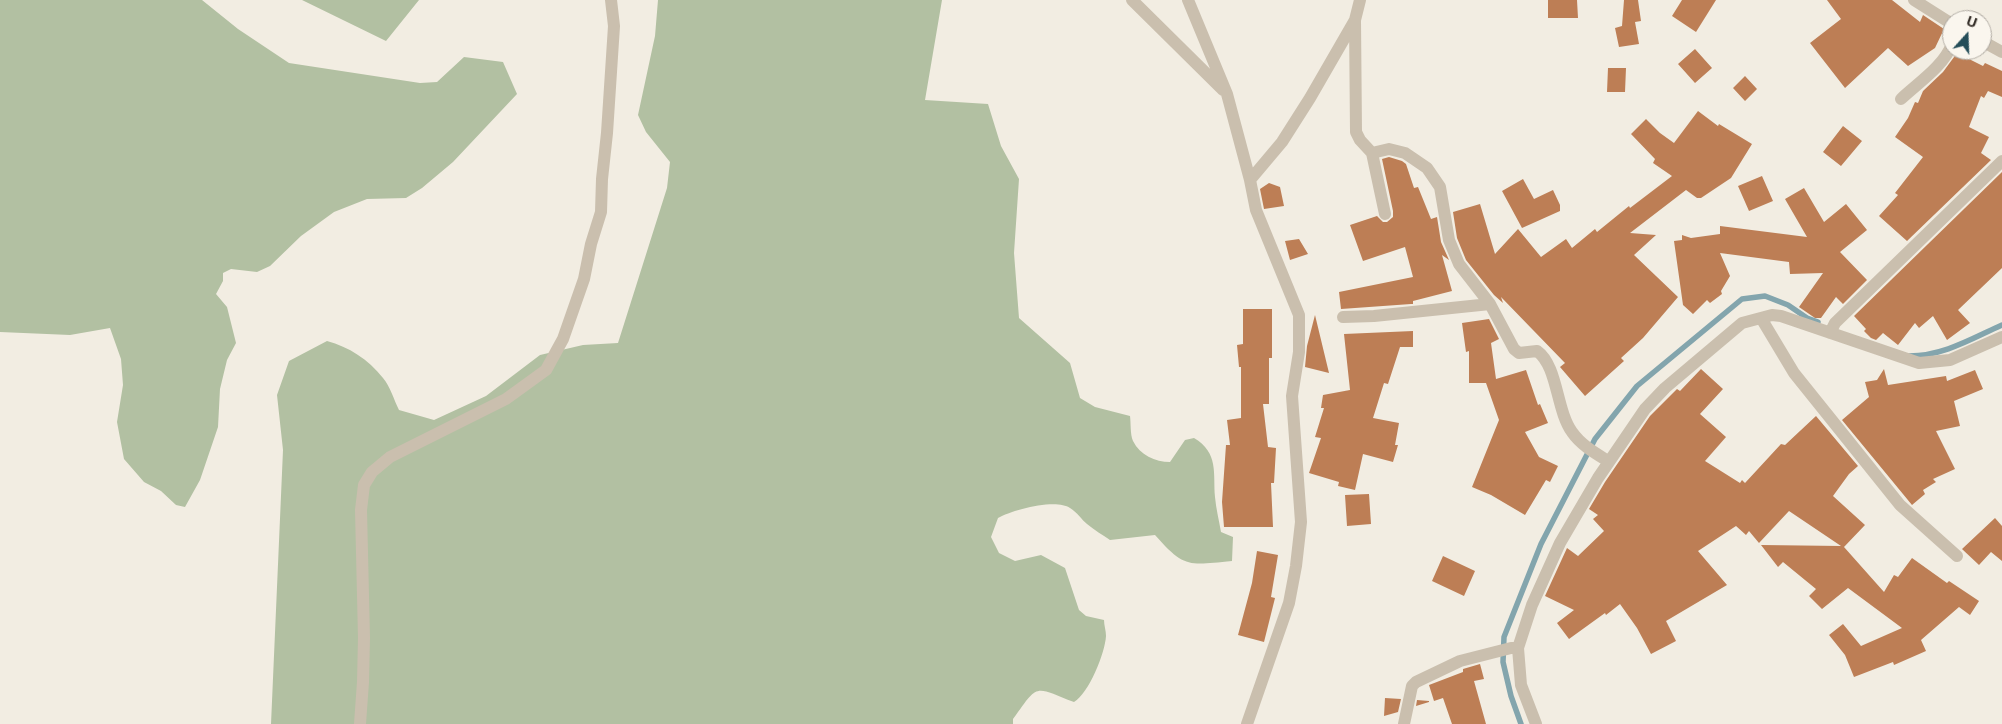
<!DOCTYPE html>
<html>
<head>
<meta charset="utf-8">
<style>
	body { margin:0 }
	#map { position:relative; width:2002px; height:724px; overflow:hidden; background:#f2ede2; font-family:Commissioner,sans-serif }
	canvas { display:block }
	.north { position:absolute; left:1942px; top:10px; width:50px; height:50px; box-sizing:border-box; background:#faf6ee; border:1px solid #ada8a0; border-radius:50%; rotate:20deg; font-size:14px; font-weight:700; line-height:20px; text-align:center; color:#39322c }
	.north::after { content:''; display:block; margin:auto; width:18px; height:22px; background:#244d58; clip-path:polygon(50% 0,100% 100%,50% 72%,0 100%) }
</style>
</head>
<body>
<div id="map">
<canvas width="2002" height="724"></canvas>
<div class="north">U</div>
</div>
<script>
const c = document.querySelector('canvas').getContext('2d');
c.lineJoin = 'round';
function fill(path, color) { c.fillStyle = color; c.fill(path, 'evenodd'); }
function trace(path, color, width, dash) { c.strokeStyle = color; c.lineWidth = width; c.lineCap = dash ? 'butt' : 'round'; c.setLineDash(dash || []); c.stroke(path); }
fill(new Path2D(`
	M0,0H202L238,29L289,63L420,83L437,82L464,57L503,62L517,94L453,162L422,188L406,198L367,199L334,212L301,236L270,266L257,272L231,269L223,273V281L216,294L227,307L236,343L227,360L220,389L218,427L200,480L185,507L176,505L161,491L144,482L124,459L117,422L123,385L121,359L110,328L70,335L0,332Z
	M302,0H419L386,41Z
	M658,0H942L925,100L988,104L1001,146L1019,179L1014,253L1019,318L1070,363L1080,398L1095,407L1130,416C1131,423 1130,434 1133,441C1140,455 1155,462 1170,462L1185,440L1194,438C1219,453 1213,473 1215,497C1216,509 1219,520 1221,532L1233,537L1232,561C1189,565 1185,569 1155,535L1110,540C1103,535 1094,530 1087,524C1082,520 1077,512 1070,508C1056,498 1012,510 998,518L991,537L999,553L1015,561L1041,555L1065,568L1079,610L1086,616L1104,620C1104,625 1106,631 1106,636C1105,653 1089,693 1074,702C1033,686 1039,683 1013,719V724H271L283,450L277,395L289,361L327,341C349,347 368,359 383,378C390,386 394,400 399,410L434,420L486,396L540,355L583,345L618,343L667,188L670,162L646,132L638,115L655,36Z`), '#b2c0a2');
trace(new Path2D(`
	M1909,356C1943,356 1971,339 2002,325
	M1521,724L1511,696L1503,662L1504,637L1541,544L1595,439L1637,386L1742,299L1765,296L1788,305L1807,318L1818,322`), '#83a5ad', 5.5);
fill(new Path2D(`
	M1548,0H1577L1578,18H1548Z
	M1624,0H1638L1641,21L1635,22L1639,44L1619,47L1615,28L1622,26Z
	M1682,0H1716L1696,32L1672,16Z
	M1827,0H1892L1920,22L1923,15L1944,29L1935,48L1908,66L1888,48L1845,88L1810,43L1841,19Z
	M1695,49L1712,68L1695,83L1678,64Z
	M1957,53L1983,66L1985,63L2002,71V97L1988,91L1984,98L1981,96L1969,127L1989,137L1981,153L1991,160L1907,241L1879,216L1898,195L1895,193L1923,157L1895,137L1908,118L1915,102L1918,103L1923,91L1943,72Z
	M1608,68H1626L1625,92H1607Z
	M1745,76L1757,89L1745,101L1733,88Z
	M1698,111L1718,126L1719,124L1752,144L1731,178L1701,198H1697L1686,190L1630,233L1656,235L1634,255L1678,297L1643,338L1621,358L1624,361L1585,396L1560,367L1565,363L1501,297L1503,303L1494,295L1466,260L1457,238L1453,212L1480,204L1495,254L1518,229L1541,257L1566,239L1572,248L1595,229L1597,232L1629,206L1630,208L1672,176L1653,163L1655,159L1631,134L1646,119L1660,133L1674,143Z
	M1843,126L1862,141L1841,166L1823,152Z
	M1389,157L1402,161L1406,164L1414,188L1418,187L1431,219L1437,217L1441,242L1449,260L1442,255L1452,291L1413,301V304H1411L1341,309L1339,292L1413,277L1405,247L1363,261L1350,225L1377,216L1383,222H1387L1393,217V211L1382,159Z
	M2002,172V268L1958,310L1970,323L1947,340L1933,316L1919,328L1915,323L1898,345L1883,333L1876,340L1871,338L1864,331L1866,329L1854,316Z
	M1762,176L1773,201L1749,211L1738,186Z
	M1523,179L1534,199L1553,190L1560,205V211L1522,228L1502,191Z
	M1269,183L1280,187L1284,206L1264,209L1260,189Z
	M1804,188L1824,222L1846,204L1867,230L1840,252L1867,280L1843,304L1836,297L1821,318H1815L1799,307L1823,273L1790,274L1789,262L1720,253L1730,276L1721,291L1722,294L1710,303L1707,300L1693,314L1683,305L1674,241L1682,240V235L1691,238L1720,234V226L1807,237L1785,199Z
	M1299,239L1308,254L1290,260L1285,241Z
	M1243,309H1272V358H1269V404H1263L1268,447L1276,448L1274,483H1271L1273,527H1224L1222,502L1226,445H1230L1227,420L1241,418V367H1239L1237,345L1243,344Z
	M1315,315L1329,373L1305,367L1307,346Z
	M1489,319L1499,339L1491,343L1496,379L1526,370L1538,405L1540,404L1548,423L1525,432L1539,457L1558,466L1550,482L1546,480L1525,515L1491,495L1472,487L1499,420L1486,383H1469V351L1466,352L1462,323Z
	M1413,331V347H1400L1388,384L1384,383L1373,418L1399,423L1395,445H1398L1393,462L1363,454L1355,490L1338,486L1339,482L1309,473L1321,438L1315,437L1324,408H1321L1323,395L1350,390L1344,334Z
	M1701,369L1723,389L1700,414L1726,437L1705,461L1740,483L1742,480L1745,483L1781,444L1785,445L1816,416L1858,466L1849,474L1833,496L1865,525L1844,547L1884,592L1894,575L1898,577L1912,558L1947,583L1949,581L1979,601L1970,615L1959,607L1921,640L1926,651L1894,665L1893,662L1854,677L1845,655L1829,635L1843,624L1861,646L1902,628L1848,588L1822,609L1809,596L1816,589L1783,562L1778,567L1761,545L1841,546L1789,511L1759,543L1749,531L1746,535L1736,526L1698,551L1727,585L1666,621L1676,641L1651,654L1637,628L1620,604L1606,615L1605,613L1569,639L1557,623L1574,610L1545,596L1567,548L1578,556L1604,531L1593,519L1598,515L1589,509L1605,482L1650,416L1677,389L1680,391Z
	M1884,369L1888,385L1946,376L1947,381L1975,370L1983,389L1954,401L1960,426L1936,431L1955,469L1933,479L1936,482L1923,490L1925,494L1912,505L1842,420L1869,397L1865,382L1877,380Z
	M1369,494L1371,524L1347,526L1345,495Z
	M1995,518L2002,526V561L1991,552L1979,565L1962,549Z
	M1257,551L1278,555L1271,597L1275,598L1264,642L1238,635L1252,583Z
	M1443,556L1475,571L1464,596L1432,581Z
	M1480,664L1484,679L1474,681L1486,724H1452L1443,698L1434,701L1429,685L1463,672V669Z
	M1385,698L1401,699L1398,712L1384,716Z
	M1417,700L1429,701V702L1416,706Z`), '#bd7e55');
trace(new Path2D(`
	M1132,0L1223,90
	M1188,0L1227,94L1250,180
	M1914,0L1952,24
	M1355,20L1356,132L1360,140L1372,153L1385,214
	M1982,41L2002,52
	M1901,99C1918,83 1944,66 1952,44
	M1372,153L1389,149L1405,153L1427,168L1440,187L1449,240L1459,264L1490,304L1514,349L1519,353L1537,351C1558,366 1556,410 1572,432C1581,445 1595,453 1608,461
	M1343,317L1374,316L1490,304
	M1761,318L1794,373L1900,505L1957,556
	M1830,333L1835,323L2002,161
	M360,724L363,682L364,638L361,510L364,485L372,472L390,457L506,399L546,370L563,339L584,279L591,244L601,212L602,179L607,133L614,26L611,0
	M1247,724L1289,603L1296,566L1301,522L1292,396L1299,352V315L1256,210L1250,180L1282,142L1310,98L1355,20L1360,0
	M1404,724L1412,686L1416,682L1460,661L1511,648H1518
	M1536,724L1521,685L1518,648L1532,605L1560,543L1598,478L1645,409L1665,388L1742,323L1772,315L1781,316L1919,363L1950,360L2002,337`), '#cabfae', 12);
</script>
</body>
</html>
